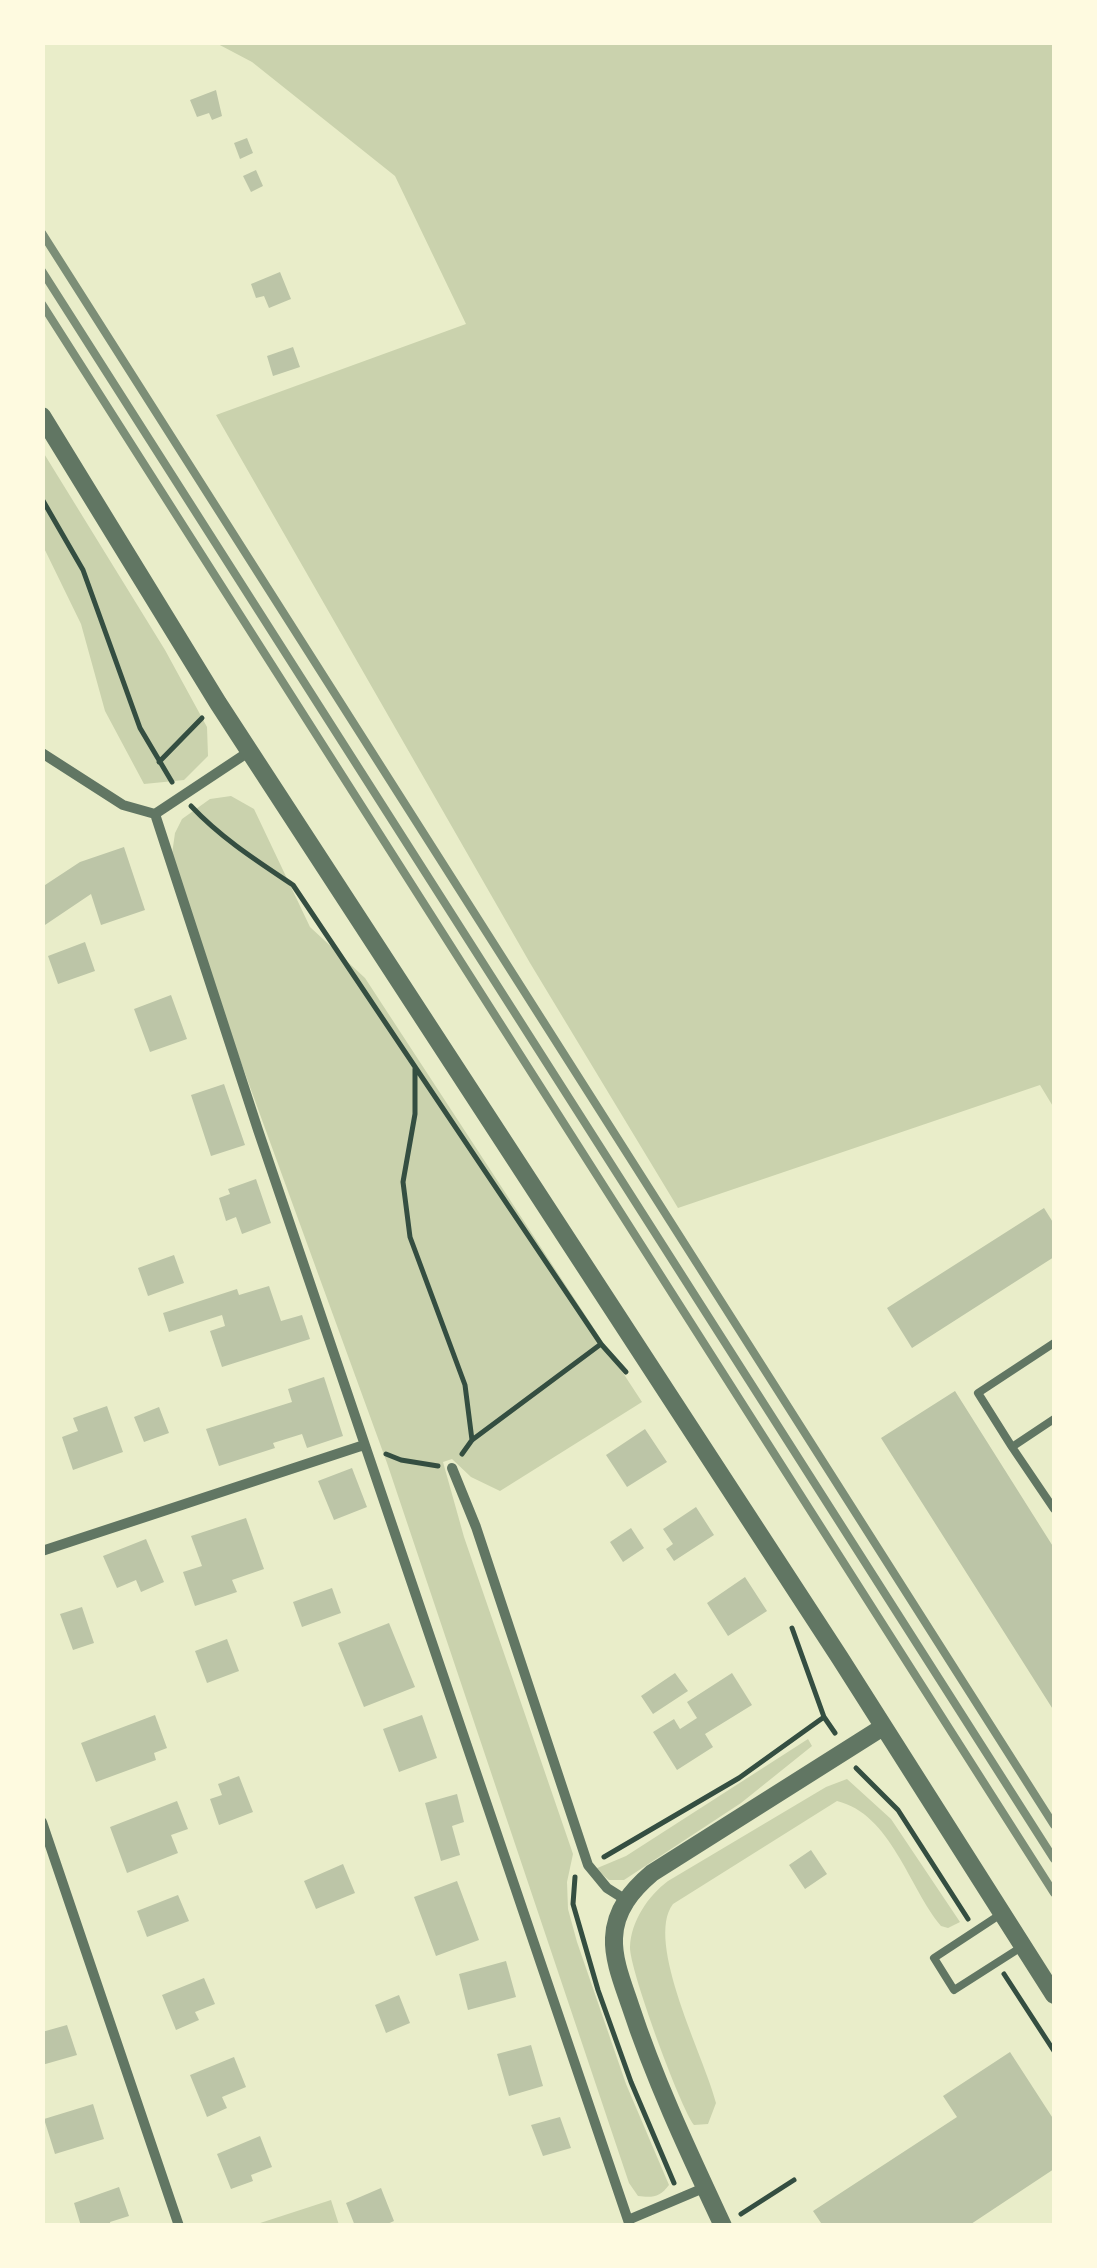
<!DOCTYPE html>
<html>
<head>
<meta charset="utf-8">
<style>
	body { margin:0 }
	#map { position:relative; width:1097px; height:2268px; overflow:hidden; background:#e9edc9; font-family:"Work Sans",sans-serif }
	canvas { display:block }
	.frame { position:absolute; inset:0; border:45px solid #fefae0; pointer-events:none }
</style>
</head>
<body>
<div id="map">
<canvas width="1097" height="2268"></canvas>
<div class="frame"></div>
</div>
<script>
const c = document.querySelector('canvas').getContext('2d');
c.lineJoin = 'round';
function fill(path, color) { c.fillStyle = color; c.fill(path, 'evenodd'); }
function trace(path, color, width, dash) { c.strokeStyle = color; c.lineWidth = width; c.lineCap = dash ? 'butt' : 'round'; c.setLineDash(dash || []); c.stroke(path); }
fill(new Path2D(`
	M216,43H1054V1108L1040,1085L678,1208L530,963L216,415L466,324L395,176L252,62Z
	M43,452L165,650L207,727L208,756L184,780L144,784L105,711L81,624L43,546Z
	M231,796L254,809L310,927L365,978L642,1402L500,1491L471,1477L452,1459L443,1462L464,1537L573,1854L567,1882L568,1909L577,1942L626,2084L669,2185C660,2197 653,2198 638,2196L629,2183L387,1463L207,969L172,854L175,833L182,819L210,799Z
	M808,1739L812,1746L741,1803L624,1880H609L595,1869L626,1856Z
	M847,1779L891,1819L960,1922L948,1928L941,1926C909,1888 891,1814 837,1801L673,1904C644,1942 705,2058 716,2103L708,2124L694,2125C680,2107 629,1968 630,1947C631,1921 648,1896 668,1881L826,1787Z
	M331,2200L339,2225H254Z`), '#cad2ad');
fill(new Path2D(`
	M216,90L222,116L212,120L209,113L197,117L190,100Z
	M247,138L253,153L240,159L234,143Z
	M256,170L263,186L251,192L243,176Z
	M280,272L291,299L269,308L264,296L256,298L251,284Z
	M293,347L300,367L273,376L267,356Z
	M124,847L145,910L101,925L91,894L42,927V887L80,862Z
	M85,942L95,971L58,984L48,956Z
	M171,995L187,1039L150,1052L134,1009Z
	M224,1084L245,1145L211,1156L191,1095Z
	M256,1179L271,1223L242,1234L236,1217L226,1221L219,1198L230,1194L228,1189Z
	M1044,1208L1054,1224V1257L912,1348L887,1308Z
	M174,1255L184,1283L148,1296L138,1268Z
	M269,1286L281,1321L302,1315L310,1339L222,1367L210,1331L225,1326L222,1315L169,1332L163,1313L237,1289L239,1295Z
	M324,1377L343,1436L307,1448L302,1434L273,1443L275,1448L219,1466L206,1429L292,1402L288,1389Z
	M955,1391L1054,1548V1711L881,1438Z
	M107,1406L123,1452L73,1470L62,1437L78,1431L73,1418Z
	M159,1407L169,1433L144,1442L134,1417Z
	M645,1429L667,1462L627,1487L606,1455Z
	M352,1468L367,1507L334,1520L318,1481Z
	M696,1507L714,1535L674,1561L666,1549L673,1544L663,1529Z
	M246,1518L264,1569L232,1580L237,1592L195,1606L183,1572L202,1566L191,1536Z
	M631,1528L644,1548L623,1562L610,1542Z
	M146,1539L164,1582L141,1592L136,1580L117,1588L103,1556Z
	M745,1577L767,1611L728,1636L707,1603Z
	M332,1588L341,1613L302,1627L293,1602Z
	M82,1607L94,1643L73,1650L60,1614Z
	M389,1623L415,1687L364,1707L338,1643Z
	M227,1639L239,1671L207,1683L195,1651Z
	M675,1673L688,1691L653,1714L641,1696Z
	M732,1673L752,1705L705,1734L713,1747L677,1770L653,1732L674,1719L680,1729L697,1718L687,1702Z
	M155,1715L167,1748L154,1753L156,1760L96,1782L81,1743Z
	M422,1715L437,1758L399,1772L383,1729Z
	M239,1776L253,1812L219,1825L210,1799L222,1795L218,1784Z
	M457,1794L464,1822L452,1826L460,1855L441,1861L425,1803Z
	M177,1801L188,1829L171,1835L178,1853L127,1873L110,1827Z
	M811,1850L827,1874L805,1889L789,1865Z
	M343,1864L355,1893L316,1909L304,1881Z
	M457,1881L479,1940L436,1956L414,1897Z
	M178,1895L189,1921L147,1937L137,1911Z
	M506,1961L516,1997L468,2010L459,1974Z
	M204,1978L215,2004L195,2012L199,2020L176,2030L162,1995Z
	M399,1995L410,2023L386,2033L375,2005Z
	M67,2025L77,2055L42,2065V2032Z
	M531,2045L543,2086L509,2096L497,2054Z
	M1010,2052L1054,2120V2169L968,2226H823L813,2211L957,2117L943,2096Z
	M234,2057L246,2087L222,2097L227,2108L207,2117L190,2075Z
	M93,2104L104,2139L55,2154L44,2119Z
	M560,2117L571,2148L543,2156L531,2125Z
	M260,2136L272,2167L251,2175L253,2181L231,2189L217,2154Z
	M119,2187L129,2216L110,2222L111,2226H81L74,2203Z
	M381,2188L394,2221L383,2226H355L346,2203Z`), '#bcc5a7');
trace(new Path2D(`
	M42,499L83,570L140,728L172,782
	M159,762L202,718
	M191,806C221,838 257,861 293,885L601,1344L626,1372
	M415,1069V1114L403,1182L410,1237L465,1385L472,1440
	M386,1454L401,1460L438,1466
	M462,1454L472,1440L601,1344
	M792,1628L824,1717L835,1733
	M856,1768L898,1810L968,1919
	M604,1857L739,1778L824,1717
	M575,1877L573,1904L598,1990L631,2082L674,2183
	M1004,1974L1054,2051
	M741,2214L794,2180`), '#344e41', 5);
trace(new Path2D(`
	M1054,1419L1012,1447L1054,1509
	M1012,1447L978,1393L1054,1343
	M1001,1914L934,1958L954,1990L1023,1946`), '#617663', 8);
trace(new Path2D(`
	M42,753L123,805L155,814L250,751
	M155,814L258,1130L630,2226
	M452,1468L476,1527L588,1865L607,1888L626,1900
	M42,1551L364,1445
	M42,1822L179,2226
	M628,2220L706,2187`), '#617663', 10);
trace(new Path2D(`
	M42,416L218,703L840,1658L1054,1995
	M723,2226C689,2153 655,2081 630,2005C623,1984 613,1960 614,1938C615,1910 632,1890 652,1873L883,1727`), '#617663', 18);
trace(new Path2D(`
	M42,233L1054,1825
	M42,271L1054,1859
	M42,304L1054,1893`), '#7c8e77', 8);
</script>
</body>
</html>
